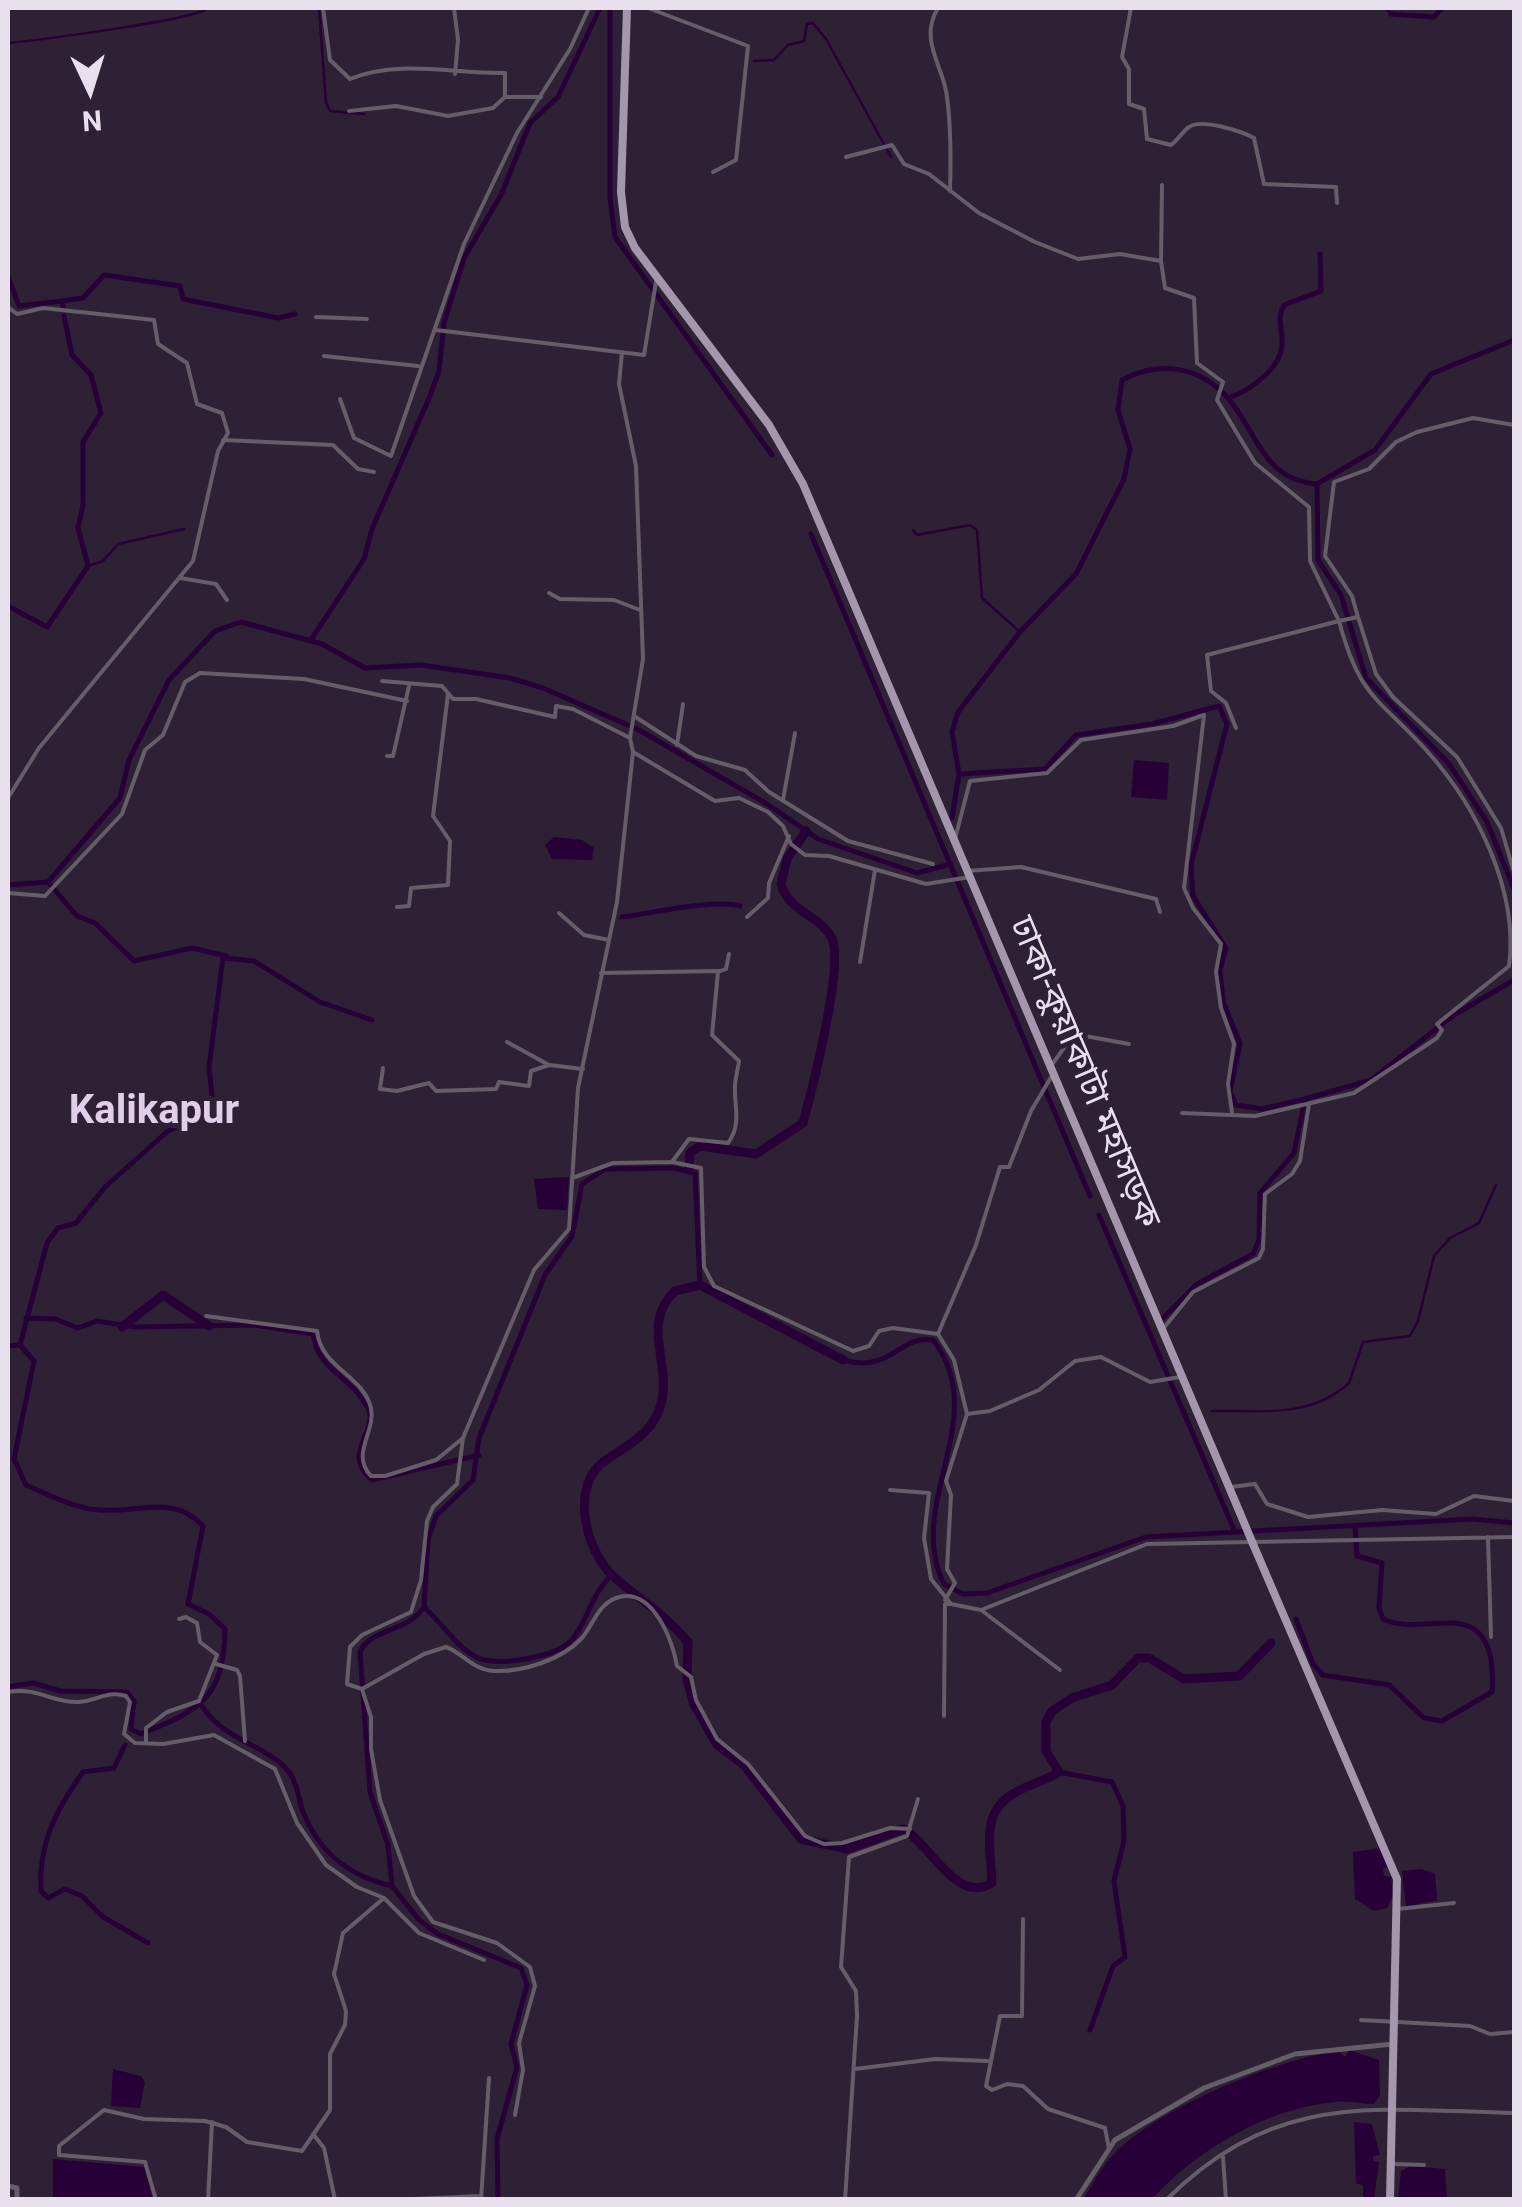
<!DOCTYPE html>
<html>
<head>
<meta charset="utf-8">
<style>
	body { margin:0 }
	#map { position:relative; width:1522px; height:2207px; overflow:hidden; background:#2e2035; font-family:Roboto,sans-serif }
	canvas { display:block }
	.frame { position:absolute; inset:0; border:10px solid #e9e0ee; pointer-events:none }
	.north { position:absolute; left:40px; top:40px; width:100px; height:100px; -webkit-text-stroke:8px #2e2035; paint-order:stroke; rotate:176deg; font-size:28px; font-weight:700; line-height:40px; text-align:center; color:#e9e0ee }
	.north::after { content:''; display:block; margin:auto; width:35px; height:45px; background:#e9e0ee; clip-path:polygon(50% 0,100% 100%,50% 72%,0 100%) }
</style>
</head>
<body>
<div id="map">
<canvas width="1522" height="2207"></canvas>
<div class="frame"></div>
<div class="north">N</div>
</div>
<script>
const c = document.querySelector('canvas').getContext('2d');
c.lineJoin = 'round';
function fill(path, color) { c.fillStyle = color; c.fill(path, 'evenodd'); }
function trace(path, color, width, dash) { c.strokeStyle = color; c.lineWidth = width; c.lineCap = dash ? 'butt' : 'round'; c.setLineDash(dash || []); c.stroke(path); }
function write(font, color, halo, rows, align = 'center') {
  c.font = font + ' Roboto,"Noto Sans Bengali",sans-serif'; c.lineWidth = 10; c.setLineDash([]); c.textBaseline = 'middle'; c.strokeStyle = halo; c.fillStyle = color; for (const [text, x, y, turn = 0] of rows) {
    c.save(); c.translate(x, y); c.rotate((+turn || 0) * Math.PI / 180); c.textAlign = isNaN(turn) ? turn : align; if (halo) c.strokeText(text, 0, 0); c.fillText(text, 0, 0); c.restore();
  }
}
fill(new Path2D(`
	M1134,760L1169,763L1167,800L1131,797Z
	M554,837L582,840L594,848L592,860L552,859L545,845Z
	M569,1177L567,1210L538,1209L534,1179Z
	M1381,1848L1389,1867L1383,1868L1384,1876L1391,1877L1393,1896L1387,1908L1374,1911L1355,1899L1353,1852Z
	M1421,1869L1435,1874L1437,1900L1406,1907L1402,1871Z
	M1349,2050L1379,2060L1380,2095L1374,2104C1361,2104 1348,2100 1335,2102C1267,2108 1197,2150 1152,2199L1083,2200C1092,2184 1101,2168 1114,2154C1156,2109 1278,2058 1339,2051L1345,2057Z
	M113,2069L141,2076L145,2082L140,2108L111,2106Z
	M1354,2122L1372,2124L1380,2155L1373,2156V2161L1379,2162L1374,2199H1363V2186L1356,2183Z
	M53,2159L144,2167L153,2199H53Z
	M1410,2166L1445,2169L1447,2199H1398L1401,2171Z`), '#270037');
trace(new Path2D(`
	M230,8H253
	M319,8L326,103L330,111L364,114
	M1386,8L1391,14
	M8,43C38,40 196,20 208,8
	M754,61L774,60L788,45L804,41L807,24L813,23L826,39L891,157
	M913,530L917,535L970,525L977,530L982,598L1020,632
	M88,566L103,561L118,544L184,529
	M1212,1411C1259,1410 1310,1419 1349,1383L1363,1342L1410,1336L1418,1321L1434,1256L1450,1238L1479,1223L1496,1185`), '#270037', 2.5);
trace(new Path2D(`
	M610,8V198L615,237L772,455
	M1391,14L1434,17L1442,8
	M8,276L19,306L62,301L63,306
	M62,301L83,298L104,275L180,286L183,299L278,318L295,314
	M1228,398C1249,391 1281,369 1282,344C1283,329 1276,318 1284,305L1321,291L1320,254
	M1317,484L1375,450L1431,374L1514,340
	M811,534L1090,1196
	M8,606L47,627L88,566L78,528L83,505V442L101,413L91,375L72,355L64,316
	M311,640L364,559L372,529L430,396L439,371L444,323L464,258L501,195L530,123L558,97L600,8
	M959,774L1045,769L1076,735L1152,724L1219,706L1227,724L1191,865L1193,896L1226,948L1220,970L1223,1001L1240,1044L1230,1091L1236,1105L1262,1109L1305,1099
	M952,818L959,774L952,732L958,712L1020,632L1076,574L1124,479L1130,449L1118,410L1122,380C1158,361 1198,365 1227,397C1258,432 1262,480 1317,484L1318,560L1341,595L1366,678L1450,765L1487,822L1514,889
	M48,882L77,916L95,923L134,961L192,948L226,956
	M8,885L48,882L120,798L129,760L169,680L215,631L241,622L322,644L365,668L421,665L510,678L543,688L639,730L767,804L818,839L917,873L951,864
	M622,917C654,913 712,899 740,906
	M1099,1215L1235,1532
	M26,1318L55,1319L78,1328L97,1321L135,1327L254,1325L313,1334C317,1370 353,1378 368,1408C379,1433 340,1453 372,1480L479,1455
	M1161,1320L1197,1284L1253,1254L1259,1240L1260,1193L1294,1153L1305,1099L1371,1080L1454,1015L1514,980
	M20,1345L47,1243L58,1228L76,1223L105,1187L168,1131L210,1114L213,1105L209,1067L223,958L254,961L320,1002L372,1020
	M8,1346L20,1345L34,1361L14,1459L26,1485C49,1495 76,1509 100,1510C138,1513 174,1494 203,1526L188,1604L209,1614L225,1629C224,1697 201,1710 141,1734L131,1729L134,1701L127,1692L60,1691L33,1683L8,1687
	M843,1360C891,1374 900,1334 933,1340C993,1417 904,1503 944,1584L963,1594L987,1593L1146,1537L1472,1519L1514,1523
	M612,1575C593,1592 589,1615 575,1636C566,1649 550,1654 535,1657C467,1672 468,1650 424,1607L428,1540L436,1516L473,1480L479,1438L545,1275L572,1236L582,1184L605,1169L674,1168L695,1173L700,1285
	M424,1607C408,1632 371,1628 360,1652L370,1792L388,1845L392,1886L419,1920L438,1934L521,1968L527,1985L511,2044L517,2067L497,2139L498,2200
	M1296,1619L1313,1664L1323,1675L1389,1685L1424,1718L1442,1721L1492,1692C1494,1680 1492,1671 1491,1660C1480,1597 1422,1638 1383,1619L1379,1608L1382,1563L1357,1556L1355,1526
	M202,1706C224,1741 266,1744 289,1772C296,1780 299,1798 302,1809C318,1852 348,1876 392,1886
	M125,1745L114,1768L83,1772C56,1810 38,1844 41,1891L48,1898L65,1889L82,1896L103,1917L148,1943
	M1059,1772L1112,1782L1123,1806L1124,1840L1114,1881L1125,1957L1113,1966L1090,2030`), '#270037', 5);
trace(new Path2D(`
	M689,1170L690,1153L700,1146L756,1154L803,1123C812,1090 844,966 832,939C821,915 789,913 781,884L787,859L806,831
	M122,1327L163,1295L209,1326
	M843,1360L700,1285L675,1291C641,1323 670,1361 662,1400C656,1431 630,1444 606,1460C569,1484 585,1550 613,1576C640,1601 662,1611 688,1642L687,1680L694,1704L717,1745L744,1765L801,1839L847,1849L903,1829C930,1843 956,1905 992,1883C991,1848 979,1812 1016,1792C1030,1784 1045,1781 1059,1772L1046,1751V1722L1052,1711L1072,1698L1112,1685L1138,1658H1149L1184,1679L1239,1676L1271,1643`), '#270037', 9);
trace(new Path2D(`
	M323,8L330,60L350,79C399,59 453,74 505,73V97H541
	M454,8L458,40L455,74
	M648,8L748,46L736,160L713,172
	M938,8C918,40 944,67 947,97C951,127 951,160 950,191
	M971,8H983
	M1131,8L1122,57L1129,69V104L1144,109L1147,139L1171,145C1178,140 1182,132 1189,127C1201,118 1241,131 1254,138L1264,184L1336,187L1337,203
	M349,111L396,106L448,116L493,108L505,97
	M846,157L892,145L904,164L929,174L979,213L1035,242L1078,259L1120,254L1161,261L1165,288L1194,298L1197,363L1223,382L1217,400L1255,463L1309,507L1310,561L1339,621L1358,617L1376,674L1393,697L1457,757L1501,828L1514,872
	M1161,261L1162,185
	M8,307L17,314L43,308L154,320L158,344L187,363L197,404L222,413L228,433L218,451L193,561L39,748L8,798
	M316,317L367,319
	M436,330L644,355L656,282
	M622,352L619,384L636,466L643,659L630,738L633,752L715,801L739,798L768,812L783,826L791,844L805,855L829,856L926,884L970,877
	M324,356L418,366
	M340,399L354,438L391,456L464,244L517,133L570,49L589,8
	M223,440L333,445L358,469L374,472
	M180,578L216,584L227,600
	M549,593L560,599L614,600L640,610
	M1358,617L1352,596L1325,556L1334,482L1369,469L1396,442L1417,432L1473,418L1514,425
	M382,681L442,686L453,699H476L555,717L556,706L573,709L630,738
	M634,716L696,756L745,770L769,792L848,841L933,864
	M677,745L683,704
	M633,752L617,902L578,1088L569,1229L534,1270L463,1438L457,1484L433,1507L427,1521L421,1580L411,1612L362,1635L350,1647L347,1684L362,1689L424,1654L446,1647C463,1653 473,1670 494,1671C523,1672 561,1660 581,1639C593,1626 597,1605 616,1598C652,1585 673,1641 677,1666L691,1677L696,1700L717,1739L748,1764L805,1836L824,1844L842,1843L890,1828L910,1829
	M387,756H393L409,686
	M783,800L795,733
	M955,839L970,781L1047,773L1081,740L1173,726L1204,715L1184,888L1193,908L1221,944L1216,972L1221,1008L1234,1044L1228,1084L1232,1113
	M967,871L1021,867L1156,899L1160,912
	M8,893L45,896L122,814L145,750L163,735L185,682L200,673L304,679L407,701
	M397,907L409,906L411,888L448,885L450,841L433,816L448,694
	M559,913L584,935L609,940
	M747,917L768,898L769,883L789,836
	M860,962L875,870
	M601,973L720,971
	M507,1042L549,1065
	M1051,1066L1074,1034L1129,1044
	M383,1068L380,1089L397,1091L429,1083L436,1091L496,1089L499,1082L529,1086L531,1071L549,1065L583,1069
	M1182,1113L1255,1116L1354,1093L1437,1038L1442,1030L1437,1024L1509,966C1519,891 1477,807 1427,751C1378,697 1360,699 1339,621L1207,655L1211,691L1226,703L1236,728
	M672,1162L689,1139L728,1143C742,1124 734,1107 735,1086C735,1078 738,1070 739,1061L712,1035L718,972L726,969L729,954
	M575,1177L613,1163L672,1162L701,1168L704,1267L714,1286L853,1351L869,1346L879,1331L893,1328L938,1334L954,1360L967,1414L946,1481L951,1495L947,1569L955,1583L945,1600
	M206,1316L317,1331C321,1368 363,1375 371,1408C376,1432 350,1454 371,1476H385L436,1460L463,1438
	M1162,1330L1193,1292L1259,1258L1263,1249L1265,1194L1292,1174L1300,1161L1309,1104
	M938,1334L976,1245L1000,1167H1009L1031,1111L1053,1074
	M967,1414L990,1411L1039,1390L1075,1361L1101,1357L1150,1382L1180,1377
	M1231,1487L1255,1484L1267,1504L1308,1517L1382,1510L1436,1514L1474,1496L1514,1501
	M890,1490L929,1493L924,1538L931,1579L951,1604L981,1610L1147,1544L1514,1537
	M1488,1537L1491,1637
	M981,1610L1060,1670
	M216,1664L237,1670L240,1676L245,1741
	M362,1689L371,1717V1749L380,1800L414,1896L433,1922L497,1943L530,1967L535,1986L519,2043L523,2070L515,2115
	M8,1692C40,1687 51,1703 79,1702C97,1701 107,1690 126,1696L130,1702L124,1734L135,1743L163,1744L214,1735L275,1769L297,1823L326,1865L357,1887L384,1898L419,1933L484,1960
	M944,1716L945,1604H951
	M146,1743V1728L167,1712L199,1701L217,1655L200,1642L197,1623L186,1617L179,1619
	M1398,1909L1454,1903
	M1023,1919L1022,2016H1000L986,2086L992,2090L1007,2084L1023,2086L1048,2109L1105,2128L1109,2149
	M1361,2020L1470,2026L1490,2034L1514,2032
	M855,2069L935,2059L988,2061
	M313,2134L324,2148L335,2200
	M1223,2157L1226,2200
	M1394,2164L1424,2165
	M156,2200L145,2162L59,2155V2146L104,2110L144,2119L205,2121L226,2127L247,2142L302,2151L330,2110V2054L345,2025L346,2011L334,1974L343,1933L384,1898
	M208,2200L212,2122
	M392,2200L480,2196
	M481,2200L489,2078
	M845,2200L857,2016L856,1991L841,1967L849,1857L907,1836L918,1799
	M1166,2200C1277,2090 1374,2110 1514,2113`), '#655e69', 4);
trace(new Path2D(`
	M8,2186L17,2188V2200
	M1076,2200L1115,2140L1204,2088L1295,2054L1393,2044`), '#655e69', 5);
trace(new Path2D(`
	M627,8L621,192L625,227L635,248L769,425L803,484L1240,1513
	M1253,1544L1397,1879L1390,2200`), '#a496ac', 8);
trace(new Path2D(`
	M1240,1513L1253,1544`), '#a496ac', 8);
write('35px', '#e9e0ee', '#2e2035', [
	["ঢাকা-কুয়াকাটা মহাসড়ক",1083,1073,67]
]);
write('bold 40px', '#e0ceea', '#2e2035', [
	["Kalikapur",154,1113]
]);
</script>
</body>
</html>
